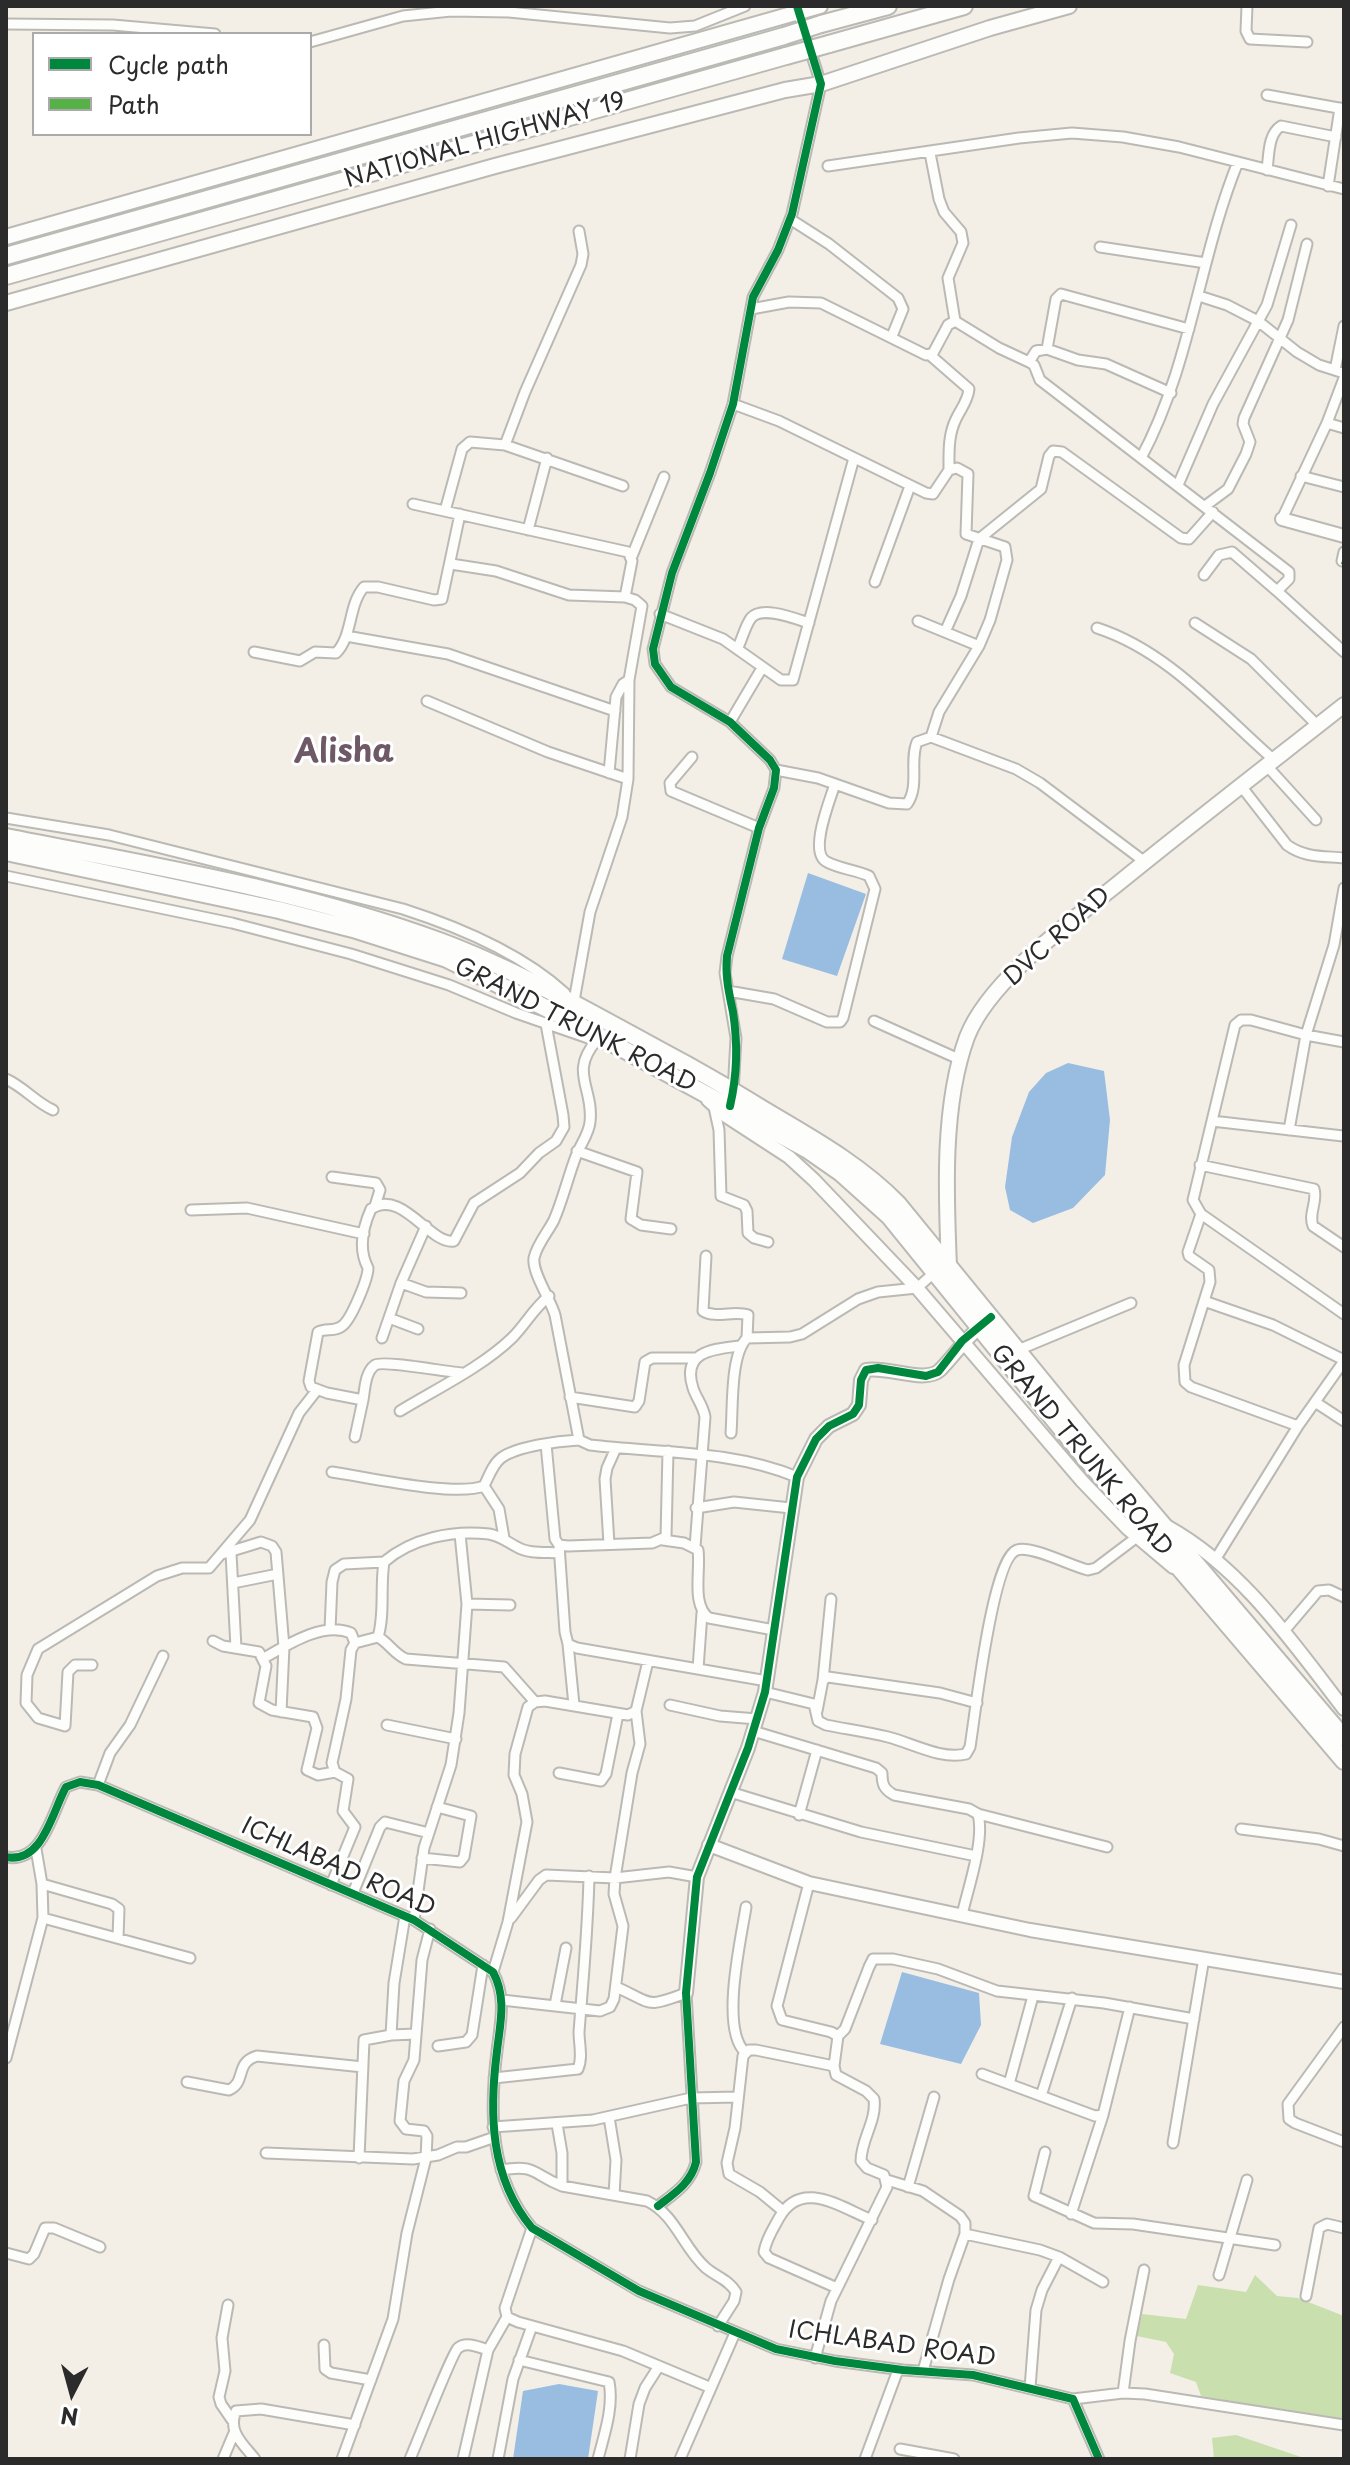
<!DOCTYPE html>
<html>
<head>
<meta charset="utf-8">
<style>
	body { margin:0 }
	#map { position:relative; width:1350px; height:2465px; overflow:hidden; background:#f3efe7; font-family:"Playpen Sans",sans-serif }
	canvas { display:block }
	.frame { position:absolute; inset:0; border:8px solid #2b2b2b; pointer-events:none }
	.legend { position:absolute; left:32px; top:32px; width:280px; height:104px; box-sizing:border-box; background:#fff; border:2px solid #aaa; margin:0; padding:10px 14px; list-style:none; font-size:24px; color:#2b2b2b }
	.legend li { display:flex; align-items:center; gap:16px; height:40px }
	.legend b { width:40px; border:2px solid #aaa }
	.north { position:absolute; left:32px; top:2353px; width:80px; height:80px; -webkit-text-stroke:6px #fff; paint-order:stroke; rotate:186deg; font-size:22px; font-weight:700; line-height:32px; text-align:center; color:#2b2b2b }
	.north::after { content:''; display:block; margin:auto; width:28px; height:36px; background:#2b2b2b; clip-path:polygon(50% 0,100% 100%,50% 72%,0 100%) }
</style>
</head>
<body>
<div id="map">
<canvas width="1350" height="2465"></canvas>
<div class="frame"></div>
<ul class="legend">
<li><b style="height:10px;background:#00873e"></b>Cycle path</li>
<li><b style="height:10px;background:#56b246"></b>Path</li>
</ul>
<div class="north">N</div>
</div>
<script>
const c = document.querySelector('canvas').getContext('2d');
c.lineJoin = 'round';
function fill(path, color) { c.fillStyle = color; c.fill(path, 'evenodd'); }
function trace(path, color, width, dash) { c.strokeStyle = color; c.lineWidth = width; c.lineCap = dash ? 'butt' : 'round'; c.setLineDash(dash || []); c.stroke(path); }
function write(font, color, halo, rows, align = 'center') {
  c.font = font + ' "Playpen Sans",sans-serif'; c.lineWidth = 6; c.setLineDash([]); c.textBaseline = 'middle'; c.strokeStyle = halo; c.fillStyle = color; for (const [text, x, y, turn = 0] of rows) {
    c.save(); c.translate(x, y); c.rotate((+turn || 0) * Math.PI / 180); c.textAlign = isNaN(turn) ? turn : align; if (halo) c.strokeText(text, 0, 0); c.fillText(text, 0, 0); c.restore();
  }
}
fill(new Path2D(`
	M1255,2275L1277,2296L1298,2298L1344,2316V2422L1201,2396L1196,2382L1170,2373L1174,2354L1166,2342L1137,2336L1142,2314L1186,2319L1198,2285L1246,2292Z
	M1236,2435L1307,2459H1214L1212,2438Z`), '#c9dfae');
fill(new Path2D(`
	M808,873L866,894L837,976L782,959Z
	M1068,1063L1104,1071L1110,1120L1105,1175L1073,1208L1033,1223L1010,1210L1005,1187L1012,1137L1029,1092L1046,1073Z
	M902,1972L979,1993L981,2025L961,2064L880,2044Z
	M559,2384L598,2391L588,2459H513L523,2391Z`), '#98bde1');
const minor = new Path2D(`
	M1247,6L1246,31L1250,39L1307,42
	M6,24L113,25L215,34
	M310,42L403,16L451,11L509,12L670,28L695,26L745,6
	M1267,95L1344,109
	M930,153L939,199L944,212L961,232L963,243L948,278L955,321
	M828,166L1019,138L1072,133L1123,137L1179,147L1344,189
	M1267,170C1269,155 1268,134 1281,126L1336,137
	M1328,186L1340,108
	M790,219L829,244L898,298L903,309L892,336
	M1100,247L1206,263
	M1199,296L1227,305L1258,321L1297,352L1319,365L1344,373
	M751,309L789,302L821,303L926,355L933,353L948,325L955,321L999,348L1029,362L1034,365L1040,380L1289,572V579L1277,591L1344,652
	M1047,349L1056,299L1061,294L1189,329
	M930,355L969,389C968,401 961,408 956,419C948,435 949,453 949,470
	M1029,362L1036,351L1047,349L1078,360L1106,364L1171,393
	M1335,370L1344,326
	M733,404L779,421L926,493L933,494L949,470L957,468L968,474L966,534L1005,547L1007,560L990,620L979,646L939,712L931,737
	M1327,423L1344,428
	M505,445L525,392L581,265L583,254L579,231
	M1141,458C1191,365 1199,258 1238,162
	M1301,476L1344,487
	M1178,485L1213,404L1267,305L1291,225
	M413,504L628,552L632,561L625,597
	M1205,506L1228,489L1246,454L1250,442L1243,424L1244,418L1288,320L1307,244
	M445,511L462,449L470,442L505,445L623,486
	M1282,519L1327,423L1344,378
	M528,530L547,458
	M632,556L664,477
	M1342,561L1344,552
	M451,564L496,571L569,595L625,597L635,600L642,606L629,680L628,779L622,817L590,912L574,1001
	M1204,575L1219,555L1232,552L1277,591
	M875,582L910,486
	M660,614L723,639L781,680H793L854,458
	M918,621L979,646
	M1195,623L1251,659L1318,726
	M1097,628C1168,651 1218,711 1274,760
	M945,632L961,596L979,539L1041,489L1049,456L1053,451L1062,452L1181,538L1189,539L1213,512
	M346,636L448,654L615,711
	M737,649C742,640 745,626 751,618C762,605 796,619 809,623
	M254,652L300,661L315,652L336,653C353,636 348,605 364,587H378L434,600L442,599L460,514
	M427,701L548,752L628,779
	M730,722L762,668
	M692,757L670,783L671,791L759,828
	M1267,766L1316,820
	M776,770L818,778L889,803L907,804C920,786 909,761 917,742L931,737L1016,769L1040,783L1145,862
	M609,773L616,697L623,684L629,680
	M1241,786L1287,845C1305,858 1323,856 1344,858
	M6,818L109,835L403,909C459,927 521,953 565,993
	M6,876L232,923L351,954L449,985L516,1013L594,1040
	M728,991L774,999L827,1022H840L843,1018L875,889L869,876C856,870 840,869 827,862C808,853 830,800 835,784
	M874,1021L961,1060
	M596,1041C569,1073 594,1088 590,1122C589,1134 580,1145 576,1156C568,1177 563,1199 554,1220C548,1232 537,1244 534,1258C532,1273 550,1298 555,1315L579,1440L590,1445C658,1453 733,1450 797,1477
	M1344,1042L1306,1035L1251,1020H1241L1235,1025L1193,1200L1201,1214L1344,1314
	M6,1079C24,1087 35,1102 53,1110
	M733,1093L736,1038L725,973L727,956L759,828L774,788L776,770L770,760L730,722L671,687L655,664L653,649L672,573L710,473L733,404L753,297L778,250L792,214L821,84L797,9
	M714,1107L719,1130L721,1196L744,1205L747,1211L748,1233L754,1238L768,1242
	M1212,1121L1343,1136
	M1289,1130L1306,1035L1334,945L1344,888
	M577,1151L637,1172L631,1219L641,1225L671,1229
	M1200,1165L1314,1189C1318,1202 1308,1213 1313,1226L1344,1247
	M332,1177L376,1183L380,1190L375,1206
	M191,1210L247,1208L364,1234
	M1201,1214L1188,1252L1189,1256L1209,1270L1210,1282L1184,1365L1185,1382L1191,1387L1298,1426
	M706,1256L703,1311C717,1319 733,1310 748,1315L747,1338
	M401,1283L426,1292L461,1293
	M1204,1301L1273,1325L1344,1360
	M389,1318L418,1329
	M382,1338L401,1283L426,1226
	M1018,1350L1131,1303
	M570,1397L635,1407L639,1401L645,1362L652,1358H696
	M363,1400C365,1389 365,1372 375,1365C383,1360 447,1372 462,1373
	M1315,1402L1344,1421
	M400,1411C436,1389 482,1367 512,1338C526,1324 533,1309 549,1296
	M731,1433C733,1408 730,1355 747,1338L790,1337L802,1334L858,1299L878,1292L917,1288L935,1272
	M355,1437L363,1400L327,1393L311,1387L309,1381L318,1332C326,1328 335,1332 342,1326C351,1320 368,1279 368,1268C358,1249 362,1229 371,1209C402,1188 430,1245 454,1241L474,1203L520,1173L539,1153L556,1141L564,1127L563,1115L546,1024
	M546,1444L555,1539L559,1545L568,1546L652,1543L666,1537L668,1451
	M332,1472C367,1477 454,1497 484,1486C489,1476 493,1464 501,1458C517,1446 559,1441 579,1440
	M484,1486L499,1509L504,1538
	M696,1508L734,1502L791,1508
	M663,1540L684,1543L698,1550C701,1570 691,1605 709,1618L774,1630
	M609,1544L605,1479L607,1468L616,1448
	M559,1545L565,1632L568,1644L577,1648L767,1681
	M695,1547L705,1417C703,1405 696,1398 693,1388C681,1351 714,1349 739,1346
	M231,1553L236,1648
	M222,1554L261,1542L272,1546L276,1552L284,1647L281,1712
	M1215,1560L1298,1426L1344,1361
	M233,1583L278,1574
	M467,1604L510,1605
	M330,1630L332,1582L335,1570L344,1564L384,1562
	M1284,1631L1318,1591L1329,1590L1344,1597
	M378,1637C389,1643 394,1654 406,1659L504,1667L535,1702
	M213,1641L223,1646L259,1652L266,1666L259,1703L272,1710L313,1717L317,1728L307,1770L318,1775L335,1772
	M568,1644L574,1705
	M264,1658C287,1645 323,1621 351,1633L355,1643
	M92,1665H75L68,1672L65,1726L38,1718L26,1703L27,1675L38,1649L157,1576L182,1568H209L250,1520L299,1413L317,1390
	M698,1669L702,1613
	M823,1680L831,1599
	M765,1692L814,1704L818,1721L826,1725C846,1729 867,1732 888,1737C912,1743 941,1760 966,1754L970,1747C975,1717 992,1558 1017,1550C1031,1545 1071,1566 1088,1570L1096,1568L1137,1537
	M670,1705L720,1716L757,1719
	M817,1711L823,1680L828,1677L940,1693L977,1703
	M387,1725L456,1739
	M753,1731L876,1768L882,1773C882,1785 884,1789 894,1795L969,1809L978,1814C985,1840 968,1888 962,1915
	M559,1773L601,1781L606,1774L618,1714
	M98,1785L110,1753L130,1725L163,1656
	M730,1792L861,1832L976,1856
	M978,1814L1107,1847
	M799,1815L817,1750
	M1241,1829L1319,1839L1344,1846
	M6,1857C43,1864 52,1812 66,1787L80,1782L98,1785L414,1920L493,1972C507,1998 500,2024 497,2051C489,2113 490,2178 532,2228L639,2291L776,2349L835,2361L903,2370L973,2375L1073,2399L1099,2459
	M422,1858L460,1862L464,1857L471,1816L437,1807
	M809,1883L777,2006L782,2020L831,2032L838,2036L834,2066L836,2075L866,2091L874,2099C877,2121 861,2139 861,2161L867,2168L884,2175L887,2187L831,2301L815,2358
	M42,1884L112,1904L119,1909L118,1938
	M331,1885L355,1827L343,1811L348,1779L335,1772L332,1763L346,1699L351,1650L355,1643L378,1637C385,1614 380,1586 384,1562C412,1538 452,1530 489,1534C501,1536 507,1542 517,1547C529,1554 546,1552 559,1553
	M353,1893L380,1827L385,1822L429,1833
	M43,1918L190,1958
	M511,1918L539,1880L546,1875L615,1878L669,1872L697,1877
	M414,1920L424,1848L451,1765L459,1713L467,1604L460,1534
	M493,1972L508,1922L527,1822L522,1794L514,1775L515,1754L528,1707L535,1702L545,1701L628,1715L636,1711L648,1661
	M616,1987C653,2003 644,2009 686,1993L696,2162C691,2183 675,2193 658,2206
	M502,2000L600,2011L610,2007L614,1999L623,1926L614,1894L615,1878L632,1773L640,1744L636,1711
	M555,2005L566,1948
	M1344,2027L1288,2104L1289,2119L1295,2123L1344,2142
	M391,2035L394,1983L405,1916
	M838,2036L845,2029L869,1967L873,1959H893L938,1969L997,1991L1104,2003L1194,2019
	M438,2046L466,2042L472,2035L483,1965
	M745,2052C720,2029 741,1939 746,1907
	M6,2058L43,1918L42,1884L36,1849
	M982,2074L1095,2116L1103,2115L1130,2007
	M494,2078L578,2069C583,2058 579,2044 579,2032C583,1980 588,1928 589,1876
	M187,2082L229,2090C247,2082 234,2063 257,2056L363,2067
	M1009,2084L1033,1996
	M1041,2096L1072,1998
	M609,2117L616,2160L614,2195
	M557,2124L562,2153V2186
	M493,2127L593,2120L691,2098L737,2097
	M1173,2143L1204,1958
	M1045,2152L1034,2196L1094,2223L1133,2224L1275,2245
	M266,2153L413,2159L438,2155L457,2147H466L495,2137
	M359,2158L364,2040L391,2035L416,2034
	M501,2170C537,2164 532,2174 562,2186L647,2201C676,2215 683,2248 706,2268C717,2277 729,2280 736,2292L734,2301L718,2326
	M887,2180L923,2191L960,2216L965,2223V2234L949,2279L923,2371
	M908,2187L934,2097
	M783,2211L760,2192L729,2174L727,2163L735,2128L743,2056L749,2050H756L834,2066
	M1071,2214L1103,2115
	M532,2228L505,2308L507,2317L518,2322L623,2351L709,2387
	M965,2234L1040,2250L1059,2257L1103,2282
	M6,2253L29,2259L34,2254L45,2228H54L100,2247
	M1219,2275L1247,2180
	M837,2288L769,2258L764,2252C766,2239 773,2229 779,2218C801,2178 840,2207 872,2220
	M1306,2296L1319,2228L1327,2224L1344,2228
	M228,2305L222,2338L225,2371L219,2397L221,2404L232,2420
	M324,2345L325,2369L331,2373L371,2380
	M519,2360L609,2382C614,2407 604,2435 598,2459
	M1030,2388L1036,2310L1042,2290L1059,2257
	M1123,2393L1130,2341L1144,2270
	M1073,2399L1123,2393L1145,2394L1344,2425
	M900,2449L954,2459
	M223,2459L234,2433
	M255,2459C243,2444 227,2431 236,2411L261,2409L355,2425
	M342,2459L393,2319L407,2233L426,2158L427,2136L424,2131L406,2129L400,2121L404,2081L414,2060L422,1960L430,1929
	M410,2459C417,2443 452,2353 458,2348C466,2341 479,2347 488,2350
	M463,2459L488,2350L507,2317
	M498,2459L513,2379L532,2326
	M630,2459L639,2404L645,2388L659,2366
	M680,2459L735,2333
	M865,2459L898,2370`);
const tertiary = new Path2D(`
	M1282,519L1344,536
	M708,1100L726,1116L789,1157L814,1180L917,1288L1082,1481L1128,1529L1173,1567
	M1168,1527C1242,1568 1293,1643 1344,1709
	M709,1845L809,1883L1030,1930L1344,1982
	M686,1993L697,1877L748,1748L765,1692L797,1477L816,1439L829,1426L853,1414L859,1405L861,1380L866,1370C888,1366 925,1384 940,1370C954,1356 964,1340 979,1328`);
const secondary = new Path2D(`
	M6,237L820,6
	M6,303L495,166L785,90L821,84L990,28L1069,6
	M949,1266C946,1194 942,1105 967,1037C989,980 1073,920 1120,882C1194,822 1269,764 1344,705`);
const trunk = new Path2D(`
	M821,24L888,6
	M829,44L964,6
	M6,256L784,36
	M6,276L786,56
	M6,837C152,866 302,890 442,942C525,973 612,1025 691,1067C716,1081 740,1095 764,1110C811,1138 859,1164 898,1204L1084,1432L1344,1738
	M6,852L279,910L353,929L447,959L566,1018L808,1150L841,1173L889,1216L1077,1448L1344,1761`);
trace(minor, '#bbb9b4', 13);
trace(tertiary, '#bbb9b4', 16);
trace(secondary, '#bbb9b4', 18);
trace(trunk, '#bbb9b4', 20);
trace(minor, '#fdfdfb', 9);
trace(tertiary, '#fdfdfb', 12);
trace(secondary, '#fdfdfb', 14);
trace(trunk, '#fdfdfb', 16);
const trunkBridge = new Path2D(`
	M784,36L821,24
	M786,56L829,44`);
trace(trunkBridge, '#bbb9b4', 20, []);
trace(trunkBridge, '#fdfdfb', 16);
trace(new Path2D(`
	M1342,561L1344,562`), '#56b246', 6, [12, 6]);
trace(new Path2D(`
	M730,1106C737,1076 738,1044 733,1012C729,993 725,976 727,956L759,828L774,788L776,770L770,760L730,722L671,687L655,664L653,649L672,573L710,473L733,404L753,297L778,250L792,214L821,84L797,6
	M6,1857C43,1864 52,1812 66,1787L80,1782L98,1785L414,1920L493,1972C507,1998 500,2024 497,2051C489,2113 490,2178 532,2228L639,2291L776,2349L835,2361L903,2370L973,2375L1073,2399L1099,2459
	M658,2206C675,2193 691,2183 696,2162L686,1993L697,1877L748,1748L765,1692L797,1477L816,1439L829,1426L853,1414L859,1405L861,1380L866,1370L878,1368L926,1376L938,1372L962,1341L991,1317`), '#00873e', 8);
write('24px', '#2b2b2b', '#fff', [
	["NATIONAL HIGHWAY 19",485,141,-16],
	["DVC ROAD",1058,937,-42],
	["GRAND TRUNK ROAD",575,1026,27],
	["GRAND TRUNK ROAD",1081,1451,50],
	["ICHLABAD ROAD",338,1868,24],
	["ICHLABAD ROAD",892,2345,8]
]);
write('bold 32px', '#6e5967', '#fff', [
	["Alisha",344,753]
]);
</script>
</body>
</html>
